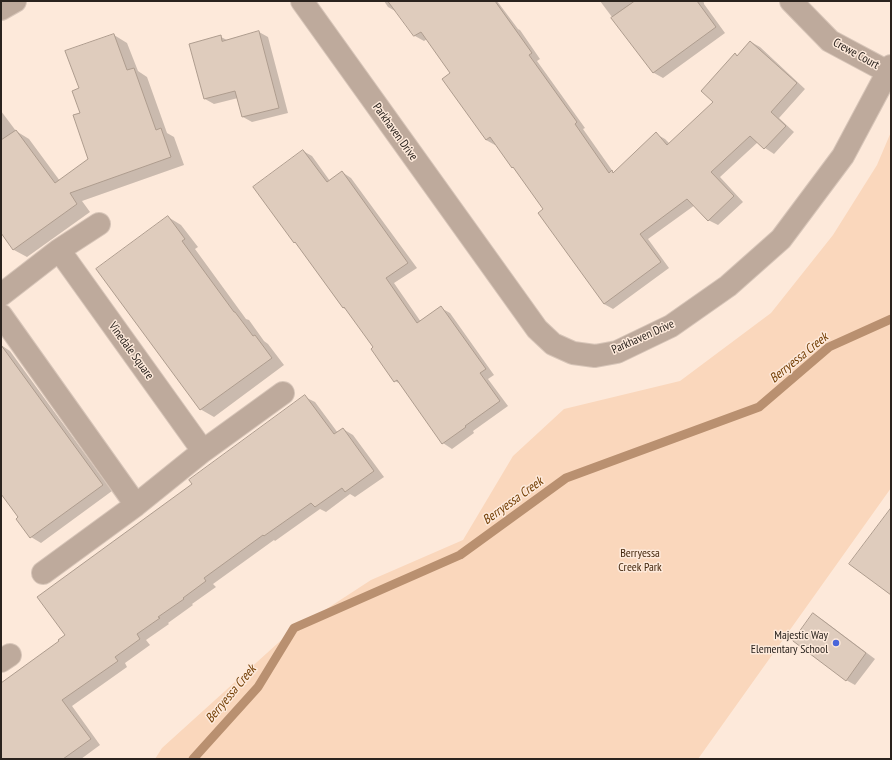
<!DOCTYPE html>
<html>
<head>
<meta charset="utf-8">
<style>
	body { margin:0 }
	#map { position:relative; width:892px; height:760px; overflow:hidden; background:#fde9da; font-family:"PT Sans Narrow",sans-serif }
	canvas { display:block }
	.frame { position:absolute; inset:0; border:2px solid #2a231e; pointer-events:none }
</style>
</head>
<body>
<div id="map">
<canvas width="892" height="760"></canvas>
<div class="frame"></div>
</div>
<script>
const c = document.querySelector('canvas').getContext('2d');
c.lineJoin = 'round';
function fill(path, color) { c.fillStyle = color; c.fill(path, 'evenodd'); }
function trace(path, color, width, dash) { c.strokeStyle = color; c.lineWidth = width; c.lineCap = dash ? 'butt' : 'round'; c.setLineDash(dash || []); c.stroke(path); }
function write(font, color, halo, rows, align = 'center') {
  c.font = font + ' "PT Sans Narrow",sans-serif'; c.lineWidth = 3; c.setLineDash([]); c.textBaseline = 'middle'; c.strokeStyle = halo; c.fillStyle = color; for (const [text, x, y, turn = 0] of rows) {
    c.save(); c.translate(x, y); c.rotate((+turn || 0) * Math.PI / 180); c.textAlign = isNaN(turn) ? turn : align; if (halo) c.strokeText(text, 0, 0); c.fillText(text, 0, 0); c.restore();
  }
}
fill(new Path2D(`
	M891,132V488L698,759H155L162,748L288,634L371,580L463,540L513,456L564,409L680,381L771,313L833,235L877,165Z`), '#fad7bc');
fill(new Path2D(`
	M384,1H497L518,29L520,30L540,59L537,61L585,128L583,129L614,173L656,134L665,139L670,144L714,102L735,54L738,56L751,42L760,47L805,89L779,118L794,132L774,154L765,148L758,142L720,177L743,202L718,225L708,220L695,205L648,239L669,268L613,309L604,304L544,209L496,144L495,145L486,140L451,73L427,39L424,41L415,36L397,12L388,7Z
	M600,1H703L704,3V4L725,33L663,78L654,73Z
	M259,32L268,37L288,113L252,122L243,117L238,98L214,104L205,99L221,37L227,40Z
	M114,35L127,43L138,71L147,77L167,133L174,137L184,165L82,201L90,212L27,257L14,250L1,231V111L16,131L29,139L60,181L89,159L81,114L80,89Z
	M303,151L312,156L330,181L342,172L351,178L417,268L394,283L421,322L441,308L450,313L494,375L488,379L508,406L473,431L474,433L452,449L443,443L402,385L395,381L374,348L348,310L343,308L297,244L295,242L254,187Z
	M168,217L181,225L198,247L195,249L246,319L249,320L264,341L268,344L284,365L214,417L200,409Z
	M1,345L10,351L112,491L41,543L31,537L18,519L20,517L1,492Z
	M305,397L315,402L338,433L343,429L353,435L384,477L355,497L350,494L326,512L320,509L275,541L274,540L213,584L216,587L192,604L193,605L168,623L169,624L146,640L150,645L125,663L127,667L72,706L100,745L81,759H1V684L60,641L66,635L193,484Z
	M814,614L823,620L875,659L855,685L846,680Z`), '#0003');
trace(new Path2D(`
	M193,759L258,687L294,628L460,555L566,478L759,407L829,347L891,319`), '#b99070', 9);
const building = new Path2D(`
	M388,1H495L532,53L529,55L577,122L575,124L609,173L612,170L613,173L656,132L667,145L713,102L701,91L735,53L737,56L750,41L797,83L771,112L786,126L764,149L750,136L711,172L734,196L708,221L687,199L640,234L661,262L604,304L538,213L543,209L513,167L512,168L490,137L486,140L442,79L450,73L421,32L414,36Z
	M635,1H697L716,27L653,73L611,18Z
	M259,31L279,108L242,117L235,91L204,99L189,44L221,35L222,41Z
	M114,34L127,70L134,68L156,130L161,128L171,157L70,193L77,204L13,250L1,233V140L16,130L55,183L88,159L73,115L80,113L72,91L79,88L65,51Z
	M303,150L327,182L342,171L408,263L386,278L417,323L441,306L486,369L480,373L500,401L465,426L466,427L442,444L397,380L394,382L371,349L373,347L344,307L343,308L295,242L294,243L253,187Z
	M168,216L185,239L182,241L234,312H235L253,336L255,335L272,358L200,410L96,269Z
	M1,345L103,485L30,538L16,519L18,517L1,494Z
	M305,395L334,434L343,428L374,471L345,492L342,488L315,507L311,503L264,536L263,535L204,578L206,581L183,598L184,599L158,617L160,618L137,634L140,639L115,657L118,661L62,700L91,739L63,759H1V683L59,641L58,640L65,635L37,597L192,484L189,480Z
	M891,508V595L849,564Z
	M813,613L866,653L846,681L793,641Z`);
fill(building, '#dfccbd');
trace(building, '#ae9c8e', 1);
const minor = new Path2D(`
	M302,1L537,329L553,344L573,353L595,356L617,352L671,326L728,286L781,239L843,156L891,66
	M791,1L830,41L888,72
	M1,9L15,1
	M59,250L203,451
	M1,295L59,250L99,224
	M1,315L136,505
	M43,573L136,505L203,451L283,393
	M1,661L10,655`);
trace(minor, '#d7c5b8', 24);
trace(minor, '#beaa9c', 22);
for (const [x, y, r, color] of [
	[836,643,4,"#4a66da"]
]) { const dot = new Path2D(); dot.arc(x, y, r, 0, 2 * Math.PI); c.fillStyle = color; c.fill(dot); trace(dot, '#fde9da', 1.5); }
write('12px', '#2a231e', '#fde9da', [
	["Crewe Court",856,54,29],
	["Parkhaven Drive",395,132,54],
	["Parkhaven Drive",643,337,-24],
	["Vinedale Square",131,351,54]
]);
write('12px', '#44270d', '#fde9da', [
	["Berryessa",640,554],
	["Creek Park",640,568]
]);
write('12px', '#2a231e', '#fde9da', [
	["Majestic Way",828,636],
	["Elementary School",828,650]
], 'right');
write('italic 13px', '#723d03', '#fde9da', [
	["Berryessa Creek",799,358,-39],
	["Berryessa Creek",513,501,-36],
	["Berryessa Creek",231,694,-50]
]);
</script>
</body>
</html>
